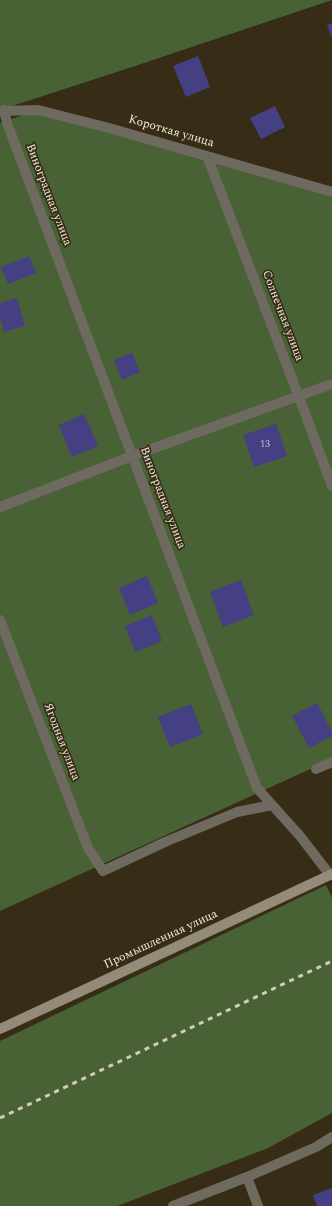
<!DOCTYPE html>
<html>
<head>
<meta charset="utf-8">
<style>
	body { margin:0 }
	canvas { display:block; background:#372d16 }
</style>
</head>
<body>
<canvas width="332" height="1206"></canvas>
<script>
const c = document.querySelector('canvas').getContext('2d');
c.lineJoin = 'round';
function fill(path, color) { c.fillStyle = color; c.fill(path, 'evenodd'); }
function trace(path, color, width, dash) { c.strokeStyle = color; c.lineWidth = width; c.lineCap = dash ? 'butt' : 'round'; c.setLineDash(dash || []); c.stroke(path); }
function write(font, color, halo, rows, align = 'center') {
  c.font = font + ' Spectral,serif'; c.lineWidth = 3.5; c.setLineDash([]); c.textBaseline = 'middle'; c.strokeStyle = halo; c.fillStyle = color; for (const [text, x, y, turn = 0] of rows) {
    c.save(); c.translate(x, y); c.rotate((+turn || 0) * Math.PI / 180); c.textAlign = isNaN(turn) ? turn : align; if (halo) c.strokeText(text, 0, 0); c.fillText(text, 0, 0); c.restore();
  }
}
fill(new Path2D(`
	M0,0H332L135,66L0,110Z
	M35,111L332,194V759L0,911V123Z
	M326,885L332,898V1113L268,1148L117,1206H0V1041Z`), '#486135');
fill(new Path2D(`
	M332,23V38L327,25Z
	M198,56L210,87L186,97L173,66Z
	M275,106L285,127L261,139L250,118Z
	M29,256L36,273L8,284L1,267Z
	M17,298L25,326L4,332L0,317V303Z
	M132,353L140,372L122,380L114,360Z
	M84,414L98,446L72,457L59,425Z
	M276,424L287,456L254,467L243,435Z
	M147,576L158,603L130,615L119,588Z
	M241,580L254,615L223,627L210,592Z
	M152,615L162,641L135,652L125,626Z
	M317,703L332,732V736L309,748L292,716Z
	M191,704L203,734L170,747L158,717Z
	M332,1188V1206H317L313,1195Z`), '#454083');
trace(new Path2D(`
	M4,110L7,123L257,788L300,836L330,875
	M0,111L38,110L109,128L332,192
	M207,156L299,397L332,486
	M0,507L132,456L332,384
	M0,620L88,848L103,871L165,842L237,812L272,805
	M316,769L332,762
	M247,1177L258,1206
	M173,1206L247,1177L316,1147L332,1137`), '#6f6a5f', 10);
trace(new Path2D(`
	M0,1029L332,874`), '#948b7a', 10);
trace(new Path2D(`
	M0,1118L332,961`), '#d3ccbc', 3, [5, 5]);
write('10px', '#c6c0c6', null, [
	["13",265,445]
]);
write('12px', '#f1eadc', '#372d16', [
	["Короткая улица",171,132,16],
	["Виноградная улица",48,195,69],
	["Солнечная улица",282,316,69],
	["Виноградная улица",162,498,69],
	["Ягодная улица",61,742,69],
	["Промышленная улица",161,940,-25]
]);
</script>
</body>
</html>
